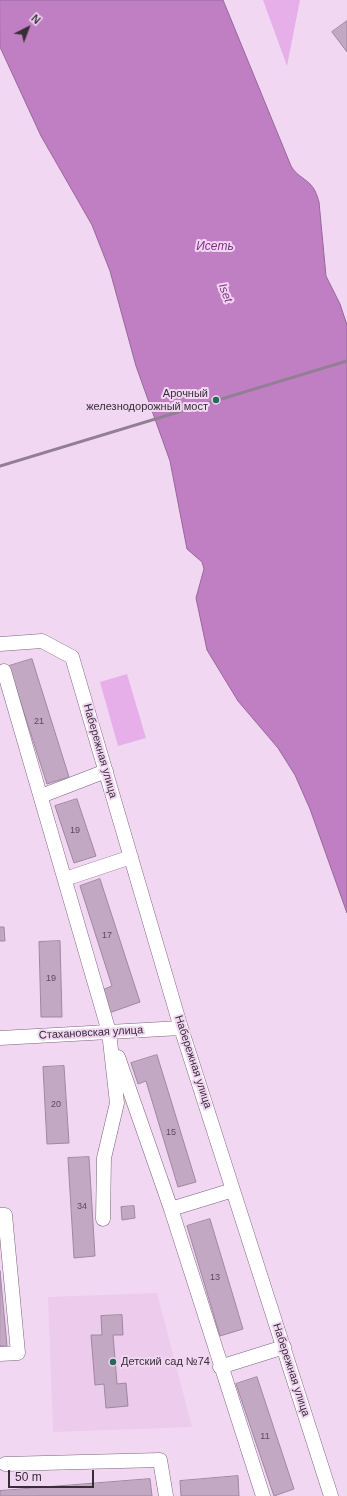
<!DOCTYPE html>
<html>
<head>
<meta charset="utf-8">
<style>
	body { margin:0 }
	#map { position:relative; width:347px; height:1496px; overflow:hidden; background:#f2d7f3; font-family:Arial,sans-serif }
	canvas { display:block }
	.north { position:absolute; left:8px; top:8px; width:40px; height:40px; -webkit-text-stroke:3px #f2d7f3; paint-order:stroke; rotate:42deg; font-size:11px; font-weight:700; line-height:16px; text-align:center; color:#372d38 }
	.north::after { content:''; display:block; margin:auto; width:14px; height:18px; background:#372d38; clip-path:polygon(50% 0,100% 100%,50% 72%,0 100%) }
	.scale { position:absolute; left:8px; top:1470px; width:86px; height:18px; box-sizing:border-box; border:2px solid #372d38; border-top:0; padding-left:5px; font-size:12px; line-height:14px; white-space:nowrap; color:#372d38; -webkit-text-stroke:3px #f2d7f3; paint-order:stroke }
</style>
</head>
<body>
<div id="map">
<canvas width="347" height="1496"></canvas>
<div class="north">N</div>
<div class="scale">50 m</div>
</div>
<script>
const c = document.querySelector('canvas').getContext('2d');
c.lineJoin = 'round';
function fill(path, color) { c.fillStyle = color; c.fill(path, 'evenodd'); }
function trace(path, color, width, dash) { c.strokeStyle = color; c.lineWidth = width; c.lineCap = dash ? 'butt' : 'round'; c.setLineDash(dash || []); c.stroke(path); }
function write(font, color, halo, rows, align = 'center') {
  c.font = font + ' Arial,sans-serif'; c.lineWidth = 4; c.setLineDash([]); c.textBaseline = 'middle'; c.strokeStyle = halo; c.fillStyle = color; for (const [text, x, y, turn = 0] of rows) {
    c.save(); c.translate(x, y); c.rotate((+turn || 0) * Math.PI / 180); c.textAlign = isNaN(turn) ? turn : align; if (halo) c.strokeText(text, 0, 0); c.fillText(text, 0, 0); c.restore();
  }
}
fill(new Path2D(`
	M157,1293L192,1427L53,1432L48,1297Z`), '#eccbec');
fill(new Path2D(`
	M263,0H300L287,66Z
	M127,674L146,738L118,746L100,682Z`), '#e7afe9');
const water = new Path2D(`
	M0,0H223L291,166C296,175 303,177 310,184C315,189 317,195 319,202L326,276L340,304L347,325V913L310,809L295,775L278,748L238,701L207,650L196,598L204,569L202,562L187,549L170,461L136,366L110,271L92,225L41,136L0,47Z`);
fill(water, '#c07fc3');
trace(water, '#976699', 1);
const building = new Path2D(`
	M347,21V52L332,32Z
	M32,659L69,777L47,784L9,666Z
	M77,799L96,856L74,863L55,806Z
	M100,879L140,1002L109,1013L102,990L112,986L80,886Z
	M0,927H4L5,941H0Z
	M60,941L62,1017H41L39,942Z
	M157,1055L196,1182L178,1187L146,1081L138,1084L131,1063Z
	M64,1066L69,1143L47,1144L43,1067Z
	M89,1157L95,1256L74,1258L68,1158Z
	M134,1206L135,1218L122,1220L121,1207Z
	M210,1219L243,1329L220,1336L187,1226Z
	M0,1271L7,1346H0Z
	M122,1315L123,1335H113L117,1384L126,1383L128,1406L106,1408L104,1384L95,1385L91,1335H102L101,1316Z
	M257,1377L294,1489L274,1496L236,1384Z
	M238,1476L239,1496H181L180,1481Z
	M150,1479L152,1496H0V1491Z`);
fill(building, '#c2a8c2');
trace(building, '#a087a1', 1);
const minor = new Path2D(`
	M0,644L42,641L72,657L181,1028L331,1496
	M4,671L109,1032L117,1103L104,1158L103,1219
	M41,796L106,771
	M65,879L131,857
	M0,1038L181,1028
	M118,1057L171,1209
	M233,1190L171,1209L263,1496
	M0,1215H5L18,1353L0,1354
	M220,1367L284,1347
	M5,1464L160,1460L166,1496`);
trace(minor, '#7a637b', 15);
trace(minor, '#fff', 14);
trace(new Path2D(`
	M0,466L347,361`), '#927f93', 3);
for (const [x, y, r, color] of [
	[216,400,4,"#276a5a"],
	[113,1362,4,"#276a5a"]
]) { const dot = new Path2D(); dot.arc(x, y, r, 0, 2 * Math.PI); c.fillStyle = color; c.fill(dot); trace(dot, '#f2d7f3', 1.5); }
write('9px', '#5a4c5a', null, [
	["21",39,722],
	["19",75,831],
	["17",107,936],
	["19",51,979],
	["20",56,1105],
	["15",171,1133],
	["34",82,1207],
	["13",215,1278],
	["11",265,1437]
]);
write('11px', '#372d38', '#f2d7f3', [
	["Арочный",208,394],
	["железнодорожный мост",208,407],
	["Детский сад №74",121,1362,"left"]
], 'right');
write('11px', '#372d38', '#f2d7f3', [
	["Набережная улица",100,751,74],
	["Стахановская улица",91,1033,-3],
	["Набережная улица",193,1062,72],
	["Набережная улица",291,1370,72]
]);
write('italic 12px', '#803185', '#f2d7f3', [
	["Исеть",215,247],
	["Iset",225,293,69]
]);
</script>
</body>
</html>
